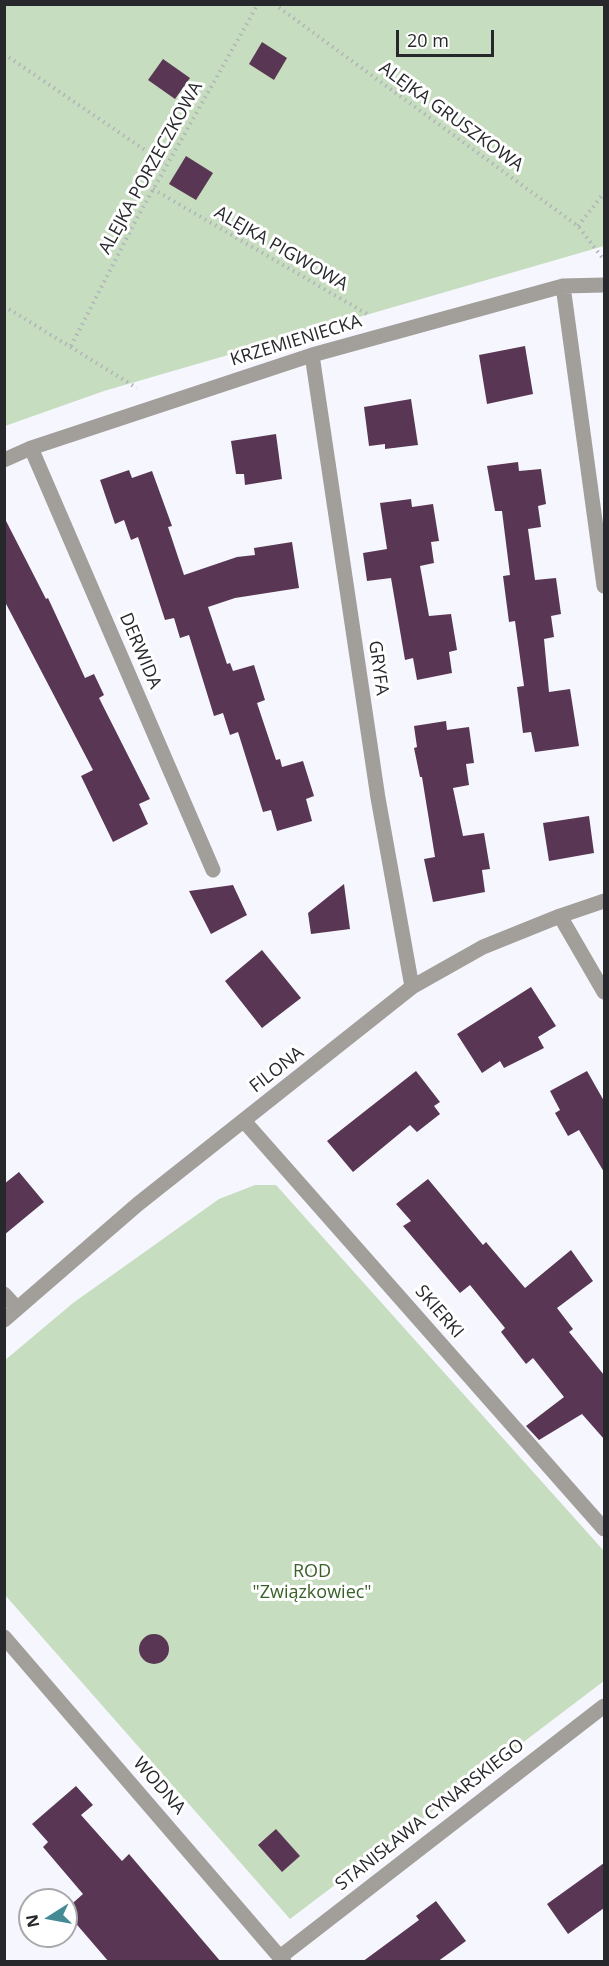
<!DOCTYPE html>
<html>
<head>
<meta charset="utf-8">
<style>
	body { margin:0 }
	#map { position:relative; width:609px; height:1966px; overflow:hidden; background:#f6f7fe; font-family:"Open Sans",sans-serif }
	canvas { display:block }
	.frame { position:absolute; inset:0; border:6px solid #27282c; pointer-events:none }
	.north { position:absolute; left:18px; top:1888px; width:60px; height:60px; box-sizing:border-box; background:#fff; border:2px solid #a9a9ab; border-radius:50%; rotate:259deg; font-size:16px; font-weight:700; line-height:24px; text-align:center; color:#27282c }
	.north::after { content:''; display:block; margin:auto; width:21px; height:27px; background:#458b95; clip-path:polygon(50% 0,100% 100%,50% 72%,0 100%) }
	.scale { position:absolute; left:396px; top:30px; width:98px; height:27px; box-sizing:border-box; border:3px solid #27282c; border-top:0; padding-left:8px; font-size:18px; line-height:21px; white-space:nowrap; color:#27282c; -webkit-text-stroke:4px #fff; paint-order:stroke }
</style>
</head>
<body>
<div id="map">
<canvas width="609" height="1966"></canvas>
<div class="frame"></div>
<div class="north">N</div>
<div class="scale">20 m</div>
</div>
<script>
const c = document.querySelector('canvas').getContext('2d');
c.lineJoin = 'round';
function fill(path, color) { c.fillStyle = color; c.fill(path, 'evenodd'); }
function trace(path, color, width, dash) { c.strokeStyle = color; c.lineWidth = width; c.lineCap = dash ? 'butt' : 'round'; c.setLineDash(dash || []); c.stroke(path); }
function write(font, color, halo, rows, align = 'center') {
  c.font = font + ' "Open Sans",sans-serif'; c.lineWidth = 6; c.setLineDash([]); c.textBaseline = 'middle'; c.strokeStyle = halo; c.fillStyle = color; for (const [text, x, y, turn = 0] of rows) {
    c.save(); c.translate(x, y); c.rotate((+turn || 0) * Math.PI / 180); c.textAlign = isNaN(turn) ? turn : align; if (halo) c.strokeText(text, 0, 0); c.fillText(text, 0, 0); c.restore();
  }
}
fill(new Path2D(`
	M4,5H604V246L104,391L5,426Z
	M255,1185H276L604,1551V1681L290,1919L5,1595L4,1361L73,1303L219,1199Z`), '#c7ddbf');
fill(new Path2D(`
	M262,42L287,58L274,80L249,64Z
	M163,59L190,78L175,99L148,80Z
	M186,156L213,173L196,200L169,184Z
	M525,346L533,394L487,404L479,355Z
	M411,399L418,445L385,449V444L369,446L364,407Z
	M276,434L282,479L245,485L244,474H236L231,441Z
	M518,462L519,471L541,469L546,504L538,506L541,527L528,529L535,580L556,578L561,614L551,616L554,637L544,639L549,692L570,689L579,746L535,752L531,732L523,733L517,687L524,686L515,621L509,622L503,576L510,575L502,511H495L487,466Z
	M129,470L132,478L152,471L172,526L168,527L184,575L237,557L255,555L254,548L292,542L299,588L235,598L208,607L227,664L230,663L233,671L254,665L265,700L257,703L276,760L280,759L282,767L303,761L314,796L306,799L312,821L277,831L271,810L263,812L238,732L230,735L223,713L214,716L189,635L180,638L174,618L165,620L138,537L131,540L124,520L115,524L100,480Z
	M411,499L412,507L433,504L439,541L431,542L434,563L420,566L429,616L451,614L457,650L449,652L452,673L417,680L413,658L405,660L391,578L367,581L363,553L387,549L380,503Z
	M4,517L46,599L48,598L85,678L94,674L104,695L99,698L150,799L139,804L148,824L113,842L81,776L93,770L4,600Z
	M446,721L447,730L469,727L474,763L466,764L469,785L453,788L463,836L484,833L490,869L482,870L485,892L433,902L424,859L435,857L422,777H420L414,748L417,747L414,726Z
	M589,816L594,853L549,861L543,823Z
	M344,884L350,929L311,934L308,913Z
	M233,885L247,915L211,934L189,891Z
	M262,950L301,998L262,1028L225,981Z
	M531,987L556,1026L538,1037L544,1048L504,1068L500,1061L482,1073L457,1034Z
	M416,1071L440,1102L434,1106L440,1114L417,1132L410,1125L353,1172L327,1141Z
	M587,1071L604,1101V1172L579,1130L568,1136L555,1113L560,1110L550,1091Z
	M19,1172L44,1202L4,1235V1184Z
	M428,1179L483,1245L486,1242L525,1288L571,1250L593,1281L557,1308L573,1329L569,1332L604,1375V1439L582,1414L539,1440L526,1426L564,1397L533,1358L526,1364L501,1332L505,1328L470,1285L460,1293L403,1226L411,1221L396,1204Z
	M139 1649a15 15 0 1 1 30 0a15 15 0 1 1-30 0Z
	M76,1786L93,1805L81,1815L122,1861L129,1854L221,1962H109L66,1912V1909L83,1894L43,1847L48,1842L32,1824Z
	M276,1829L300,1856L282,1872L258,1845Z
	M604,1863V1908L568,1934L547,1904Z
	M436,1901L466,1941L437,1962H362L419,1920L416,1916Z`), '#593653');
trace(new Path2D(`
	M274,4L578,226L604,260
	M4,54L167,165
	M153,189L367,314
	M578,226L604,193
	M4,306L137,388
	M71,346L137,218L258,4`), '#b2b3b9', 4, [1.5, 4.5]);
trace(new Path2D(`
	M563,286L604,586
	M312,355L378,798L412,987
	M31,448L213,870
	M4,460L31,448L312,355L563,286L604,285
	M560,916L604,992
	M244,1121L604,1529
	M4,1294L17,1308
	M4,1320L138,1204L412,987L483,947L560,916L604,901
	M4,1637L284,1962
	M280,1957L604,1706`), '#a29e9a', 15);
write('18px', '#27282c', '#fff', [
	["ALEJKA GRUSZKOWA",451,117,36],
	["ALEJKA PORZECZKOWA",151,168,-61],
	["ALEJKA PIGWOWA",281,249,30],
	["KRZEMIENIECKA",296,341,-17],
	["DERWIDA",140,651,67],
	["GRYFA",378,668,82],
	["FILONA",277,1070,-38],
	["SKIERKI",439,1312,49],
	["WODNA",159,1786,49],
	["STANISŁAWA CYNARSKIEGO",430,1815,-38]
]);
write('18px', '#396128', '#fff', [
	["ROD",312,1572],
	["\"Związkowiec\"",312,1593]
]);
</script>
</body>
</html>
